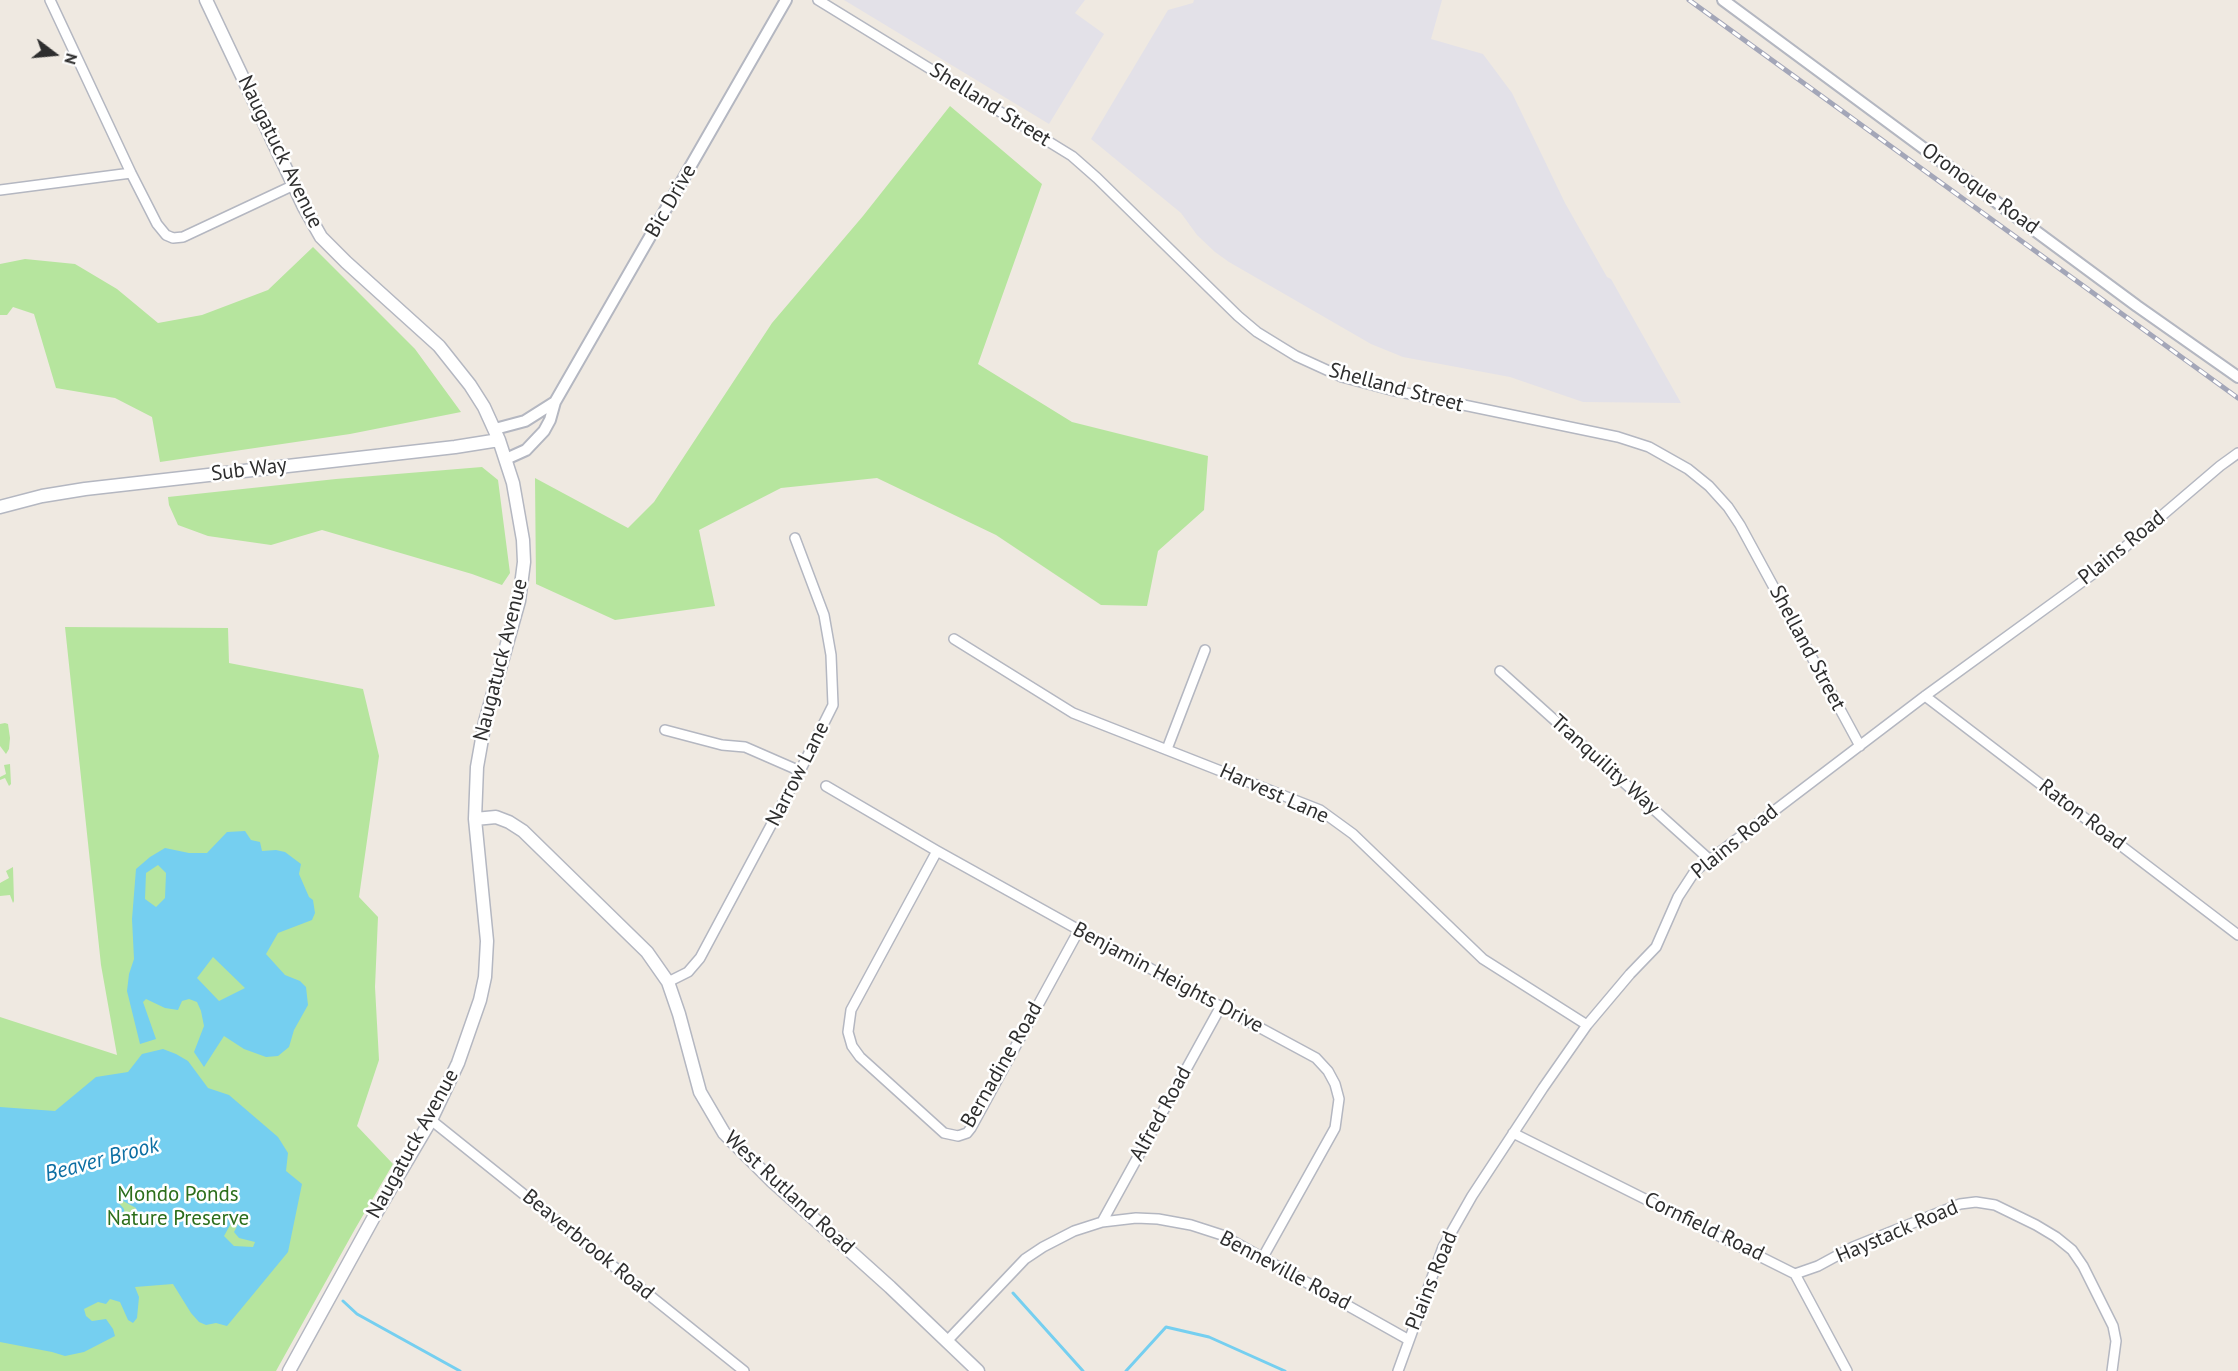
<!DOCTYPE html>
<html>
<head>
<meta charset="utf-8">
<style>
  body { margin:0 }
  #map { position:relative; width:2238px; height:1371px; overflow:hidden; background:#efe9e1; font-family:"PT Sans",sans-serif }
  canvas { display:block }
  .north { position:absolute; left:24px; top:24px; width:60px; height:60px; -webkit-text-stroke:4px #fff; paint-order:stroke; rotate:106deg; font-size:16px; font-weight:700; line-height:24px; text-align:center; color:#2e2e2e }
  .north::after { content:''; display:block; margin:auto; width:21px; height:27px; background:#2e2e2e; clip-path:polygon(50% 0,100% 100%,50% 72%,0 100%) }
</style>
</head>
<body>
<div id="map">
<canvas width="2238" height="1371"></canvas>
<div class="north">N</div>
</div>
<script>
const g = document.querySelector('canvas').getContext('2d');
g.lineJoin = 'round';
function fill(path, color) {
  g.fillStyle = color;
  g.fill(path, 'evenodd');
}
function poly(rows) {
  const path = new Path2D();
  for (const r of rows) {
    path.moveTo(r[0], r[1]);
    for (let i = 2; i < r.length; i += 2) path.lineTo(r[i], r[i + 1]);
  }
  return path;
}
function trace(path, color, width, dash) {
  g.strokeStyle = color;
  g.lineWidth = width;
  g.lineCap = dash ? 'butt' : 'round';
  g.setLineDash(dash || []);
  g.stroke(path);
}
function drawText(font, color, halo, rows, align = 'center') {
  g.font = font + ' "PT Sans",sans-serif';
  g.lineWidth = 5;
  g.setLineDash([]);
  g.textBaseline = 'middle';
  g.strokeStyle = halo;
  g.fillStyle = color;
  for (const [text, x, y, turn = 0] of rows) {
    g.save();
    g.translate(x, y);
    g.rotate((+turn || 0) * Math.PI / 180);
    g.textAlign = isNaN(turn) ? turn : align;
    if (halo) g.strokeText(text, 0, 0);
    g.fillText(text, 0, 0);
    g.restore();
  }
}
const industrial = poly([
  [844,0,1085,0,1075,13,1104,34,1049,124],
  [1194,0,1442,0,1431,39,1483,54,1512,93,1565,203,1607,277,1611,279,1681,403,1583,402,1510,377,1403,357,1371,344,1229,262,1215,252,1197,235,1181,213,1091,139,1168,10,1193,3]
]);
const green = poly([
  [950,106,1042,184,978,364,1072,422,1208,456,1204,510,1158,551,1147,606,1101,605,996,535,877,478,781,488,699,530,715,606,615,620,536,584,535,478,628,528,654,502,772,323,863,216],
  [313,247,415,349,461,412,350,434,160,462,152,417,115,398,56,388,34,314,13,307,7,315,0,315,0,264,25,259,75,264,117,289,158,323,202,315,268,290],
  [482,467,498,480,510,573,502,585,472,574,322,530,271,545,208,536,178,525,169,505,168,497,336,479],
  [65,627,228,628,229,663,363,689,379,756,359,897,378,917,375,987,379,1060,357,1126,393,1164,355,1229,276,1371,0,1371,0,1017,117,1055,101,965],
  [5,723,8,724,10,738,9,749,6,754,0,746,0,724],
  [10,764,11,784,9,786,5,778,0,780,0,777,6,774,4,765],
  [13,867,14,901,13,903,10,895,0,896,0,883,9,878,6,871]
]);
const water = poly([
  [245,831,251,840,260,842,262,851,276,850,285,852,301,864,299,874,309,897,313,900,315,913,312,920,278,933,266,954,285,975,300,981,306,987,308,1005,294,1030,289,1047,278,1056,266,1057,244,1049,224,1036,204,1067,194,1052,204,1026,201,1011,197,1002,189,999,182,1001,178,1010,165,1008,146,999,143,1002,156,1039,140,1044,127,991,129,974,134,959,132,919,136,869,150,857,165,848,189,853,207,853,227,832],
  [158,865,166,873,165,898,156,907,145,899,146,873],
  [213,957,245,988,219,1001,197,978],
  [163,1049,176,1054,188,1061,208,1088,229,1095,278,1137,288,1153,286,1171,302,1184,288,1252,227,1326,216,1323,206,1325,199,1322,191,1313,173,1284,135,1287,139,1297,137,1318,133,1323,128,1320,120,1302,110,1299,106,1304,98,1302,84,1309,86,1316,92,1321,106,1319,113,1329,115,1336,84,1352,65,1356,52,1352,0,1342,0,1107,55,1111,96,1077,128,1072,142,1054],
  [123,1201,136,1208,135,1223,128,1224,125,1220,124,1209,118,1202],
  [234,1218,239,1222,234,1232,239,1238,255,1242,253,1247,234,1246,224,1236]
]);
const stream = poly([
  [1013,1293,1083,1371],
  [343,1301,357,1314,460,1371],
  [1126,1371,1166,1327,1209,1337,1285,1371]
]);
const minor = poly([
  [50,0,131,173,157,224,166,235,173,238,183,237,294,185],
  [818,0,1072,156,1097,178,1238,316,1257,332,1296,356,1342,377,1391,390,1618,437,1649,447,1688,469,1709,486,1728,507,1740,525,1860,746],
  [0,190,131,173],
  [954,639,1073,713,1320,810,1353,834,1483,959,1587,1025],
  [1500,671,1710,860],
  [1925,696,2238,935],
  [665,730,722,745,745,747,800,771],
  [1167,749,1205,650],
  [826,786,937,851,1079,930,1316,1058,1328,1071,1335,1084,1339,1099,1335,1128,1263,1257],
  [937,851,851,1010,848,1032,852,1046,860,1057,944,1133,958,1136,967,1133,971,1128,1079,930],
  [668,982,688,972,700,958,800,771,833,705,831,655,824,615,795,538],
  [431,1120,744,1371],
  [1513,1133,1795,1274,1847,1371],
  [1102,1222,1221,1006],
  [1795,1274,1818,1266,1853,1247,1960,1204,1976,1202,1995,1205,2036,1225,2056,1237,2072,1250,2083,1266,2113,1326,2116,1341,2112,1371],
  [948,1340,1025,1259,1043,1247,1074,1231,1102,1222,1136,1218,1158,1219,1191,1225,1222,1235,1409,1340],
  [1398,1371,1443,1247,1472,1196,1543,1088,1587,1025,1630,974,1656,947,1678,897,1695,871,1925,696,2097,571,2220,466,2238,453]
]);
const tertiary = poly([
  [1723,0,2137,306,2238,377],
  [495,429,525,421,555,402],
  [506,459,526,450,544,431,550,420,555,402,786,0]
]);
const secondary = poly([
  [206,0,304,207,321,237,346,262,439,346,470,385,484,407,499,440,513,483,523,540,524,562,519,601,485,722,477,767,475,819,487,941,485,977,480,1000,458,1063,431,1120,375,1215,289,1371],
  [0,507,42,496,85,489,455,447,499,440],
  [475,819,496,817,509,822,523,831,647,952,668,982,679,1014,700,1092,724,1133,772,1181,890,1287,978,1371]
]);
const rail = poly([
  [1689,0,2238,398]
]);
const streetNames = [
  ["Shelland Street",990,105,32],
  ["Naugatuck Avenue",280,152,64],
  ["Oronoque Road",1980,189,36],
  ["Bic Drive",671,201,-60],
  ["Shelland Street",1396,388,15],
  ["Sub Way",249,470,-7],
  ["Plains Road",2122,548,-39],
  ["Shelland Street",1807,648,62],
  ["Naugatuck Avenue",501,660,-76],
  ["Tranquility Way",1605,765,42],
  ["Narrow Lane",798,774,-63],
  ["Harvest Lane",1274,794,24],
  ["Raton Road",2082,815,37],
  ["Plains Road",1735,842,-39],
  ["Benjamin Heights Drive",1168,978,28],
  ["Bernadine Road",1002,1065,-60],
  ["Alfred Road",1161,1114,-61],
  ["Naugatuck Avenue",413,1144,-61],
  ["West Rutland Road",789,1193,43],
  ["Cornfield Road",1704,1227,26],
  ["Haystack Road",1897,1232,-23],
  ["Beaverbrook Road",588,1245,39],
  ["Benneville Road",1285,1271,28],
  ["Plains Road",1432,1281,-68]
];
const parkNames = [
  ["Mondo Ponds",178,1195],
  ["Nature Preserve",178,1219]
];
const waterNames = [
  ["Beaver Brook",102,1160,-15]
];
fill(industrial, '#e3e1e8');
fill(green, '#b6e59e');
fill(water, '#75cff0');
trace(stream, '#75cff0', 3);
trace(minor, '#b4b7c1', 12);
trace(tertiary, '#b4b7c1', 14);
trace(secondary, '#b4b7c1', 15);
trace(minor, '#fff', 9);
trace(tertiary, '#fff', 10);
trace(secondary, '#fff', 12);
trace(rail, '#a3a6b8', 5);
trace(rail, '#fff', 3, [9]);
drawText('21px', '#2e2e2e', '#fff', streetNames);
drawText('21px', '#2c6e1b', '#fff', parkNames);
drawText('italic 22px', '#0d6fa3', '#fff', waterNames);
</script>
</body>
</html>
